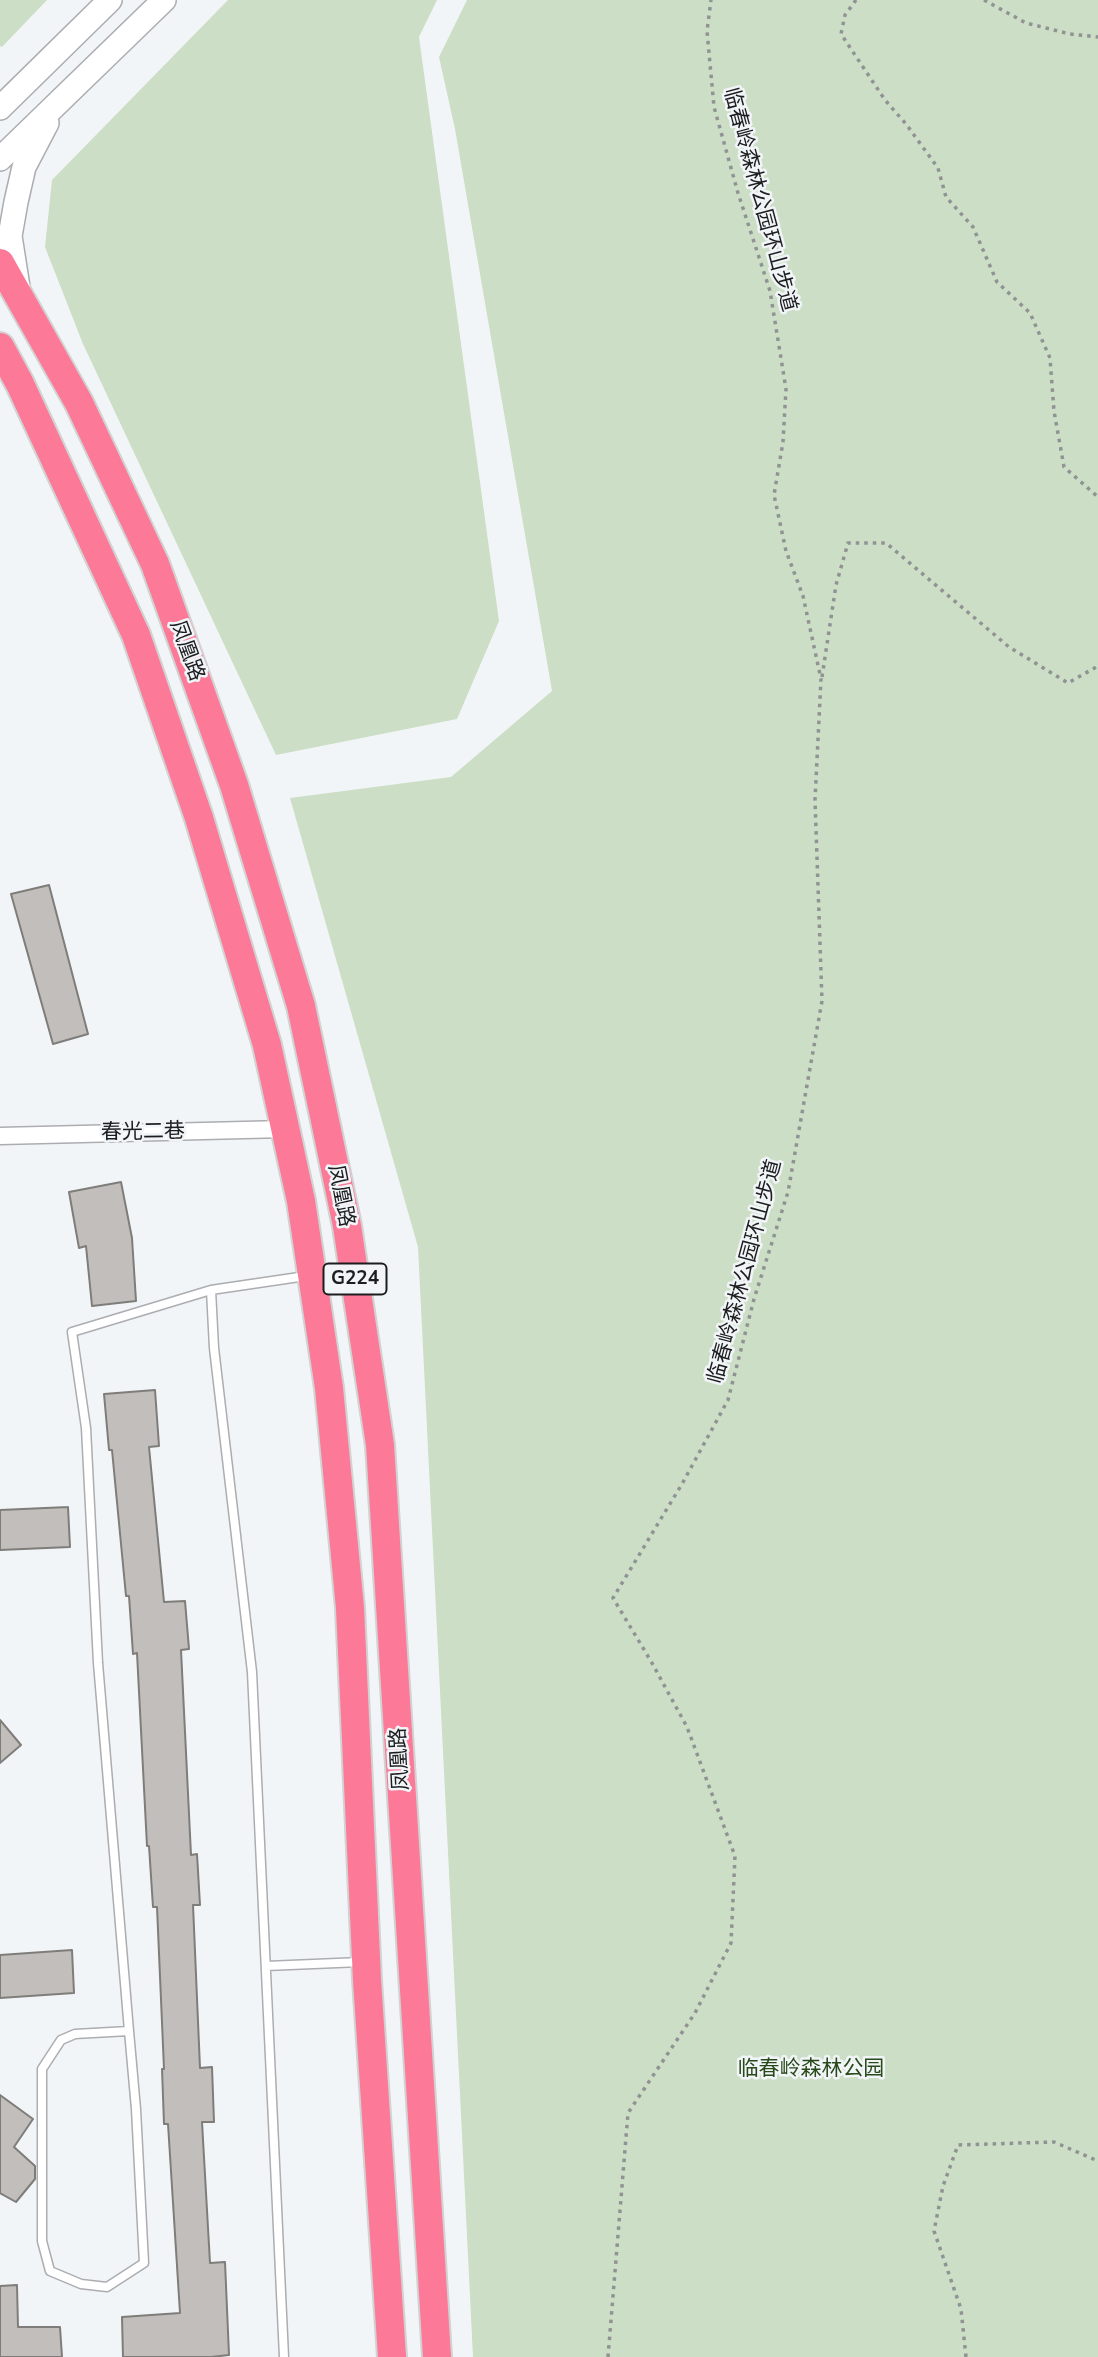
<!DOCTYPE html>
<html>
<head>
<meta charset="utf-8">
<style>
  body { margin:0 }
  canvas { display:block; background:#f2f5f8 }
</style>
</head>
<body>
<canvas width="1098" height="2357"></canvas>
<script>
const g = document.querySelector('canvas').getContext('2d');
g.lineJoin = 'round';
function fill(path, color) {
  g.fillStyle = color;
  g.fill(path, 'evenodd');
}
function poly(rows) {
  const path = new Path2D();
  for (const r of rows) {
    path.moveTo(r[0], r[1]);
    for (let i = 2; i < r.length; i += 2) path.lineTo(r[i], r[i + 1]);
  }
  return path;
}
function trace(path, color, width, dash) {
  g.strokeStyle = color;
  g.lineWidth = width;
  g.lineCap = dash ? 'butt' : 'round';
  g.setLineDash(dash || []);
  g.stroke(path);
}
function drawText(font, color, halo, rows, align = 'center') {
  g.font = font + ' "Nunito Sans","Noto Sans SC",sans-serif';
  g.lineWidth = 5;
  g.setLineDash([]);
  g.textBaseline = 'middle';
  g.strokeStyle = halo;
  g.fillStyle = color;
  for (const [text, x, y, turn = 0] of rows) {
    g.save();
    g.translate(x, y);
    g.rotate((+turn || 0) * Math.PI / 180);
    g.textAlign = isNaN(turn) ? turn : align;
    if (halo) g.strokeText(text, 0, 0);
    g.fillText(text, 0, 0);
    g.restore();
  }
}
const green = poly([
  [0,0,47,0,2,47,0,46],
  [228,0,437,0,419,37,499,621,457,719,276,755,83,344,45,247,52,180],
  [467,0,1098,0,1098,2357,473,2357,418,1247,290,798,451,777,552,691,455,129,439,57]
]);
const building = poly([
  [49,885,88,1034,53,1044,11,894,49,885],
  [121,1182,132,1238,136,1301,92,1306,86,1246,79,1248,69,1192,121,1182],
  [155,1390,159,1446,149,1447,164,1602,185,1601,189,1649,181,1650,191,1855,197,1854,200,1905,193,1905,200,2068,212,2067,214,2122,202,2122,210,2263,225,2262,229,2355,211,2357,123,2357,122,2317,180,2313,168,2124,164,2124,162,2069,164,2069,157,1907,153,1907,149,1846,147,1846,137,1653,133,1654,129,1596,126,1596,112,1450,109,1450,104,1394,155,1390],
  [68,1507,70,1547,0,1550,0,1510,68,1507],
  [0,1720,21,1745,0,1763,0,1720],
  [72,1950,74,1993,0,1998,0,1955,72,1950],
  [0,2095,33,2119,14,2147,35,2166,35,2179,16,2202,0,2193,0,2095],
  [17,2285,18,2327,60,2327,62,2357,0,2357,0,2286,17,2285]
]);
const path = poly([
  [856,0,845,15,841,34,885,100,906,124,938,168,946,197,973,227,997,282,1030,313,1050,358,1054,411,1064,467,1098,497],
  [984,0,1026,23,1070,34,1098,37],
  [822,677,836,585,848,543,886,543,1009,647,1068,683,1098,666],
  [608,2357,628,2113,695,2013,731,1943,735,1856,687,1727,652,1663,613,1598,682,1484,728,1400,754,1299,788,1192,822,1001,815,800,821,679,803,596,786,551,774,495,783,442,786,389,770,291,738,193,714,107,707,31,711,0],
  [966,2357,961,2309,934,2231,943,2186,958,2145,1054,2142,1098,2161]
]);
const lane = poly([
  [266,1966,361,1962],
  [129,2031,75,2034,61,2040,42,2069,42,2241,50,2271,81,2284,107,2287,144,2263,136,2109,129,2031,98,1663,86,1428,72,1332,211,1290],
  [284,2357,252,1672,214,1348,211,1290,306,1276]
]);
const street = poly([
  [0,1136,285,1129]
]);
const secondary = poly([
  [0,108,110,0],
  [0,159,164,0],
  [18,287,10,236,16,202,24,167,47,123]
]);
const highway = poly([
  [0,263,79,403,155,564,234,785,301,1006,347,1226,380,1445,437,2357],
  [0,347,20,384,136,635,199,818,267,1045,301,1201,329,1388,350,1608,367,1980,392,2357]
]);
const shields = [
  [355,1279,63]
];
const shieldNames = [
  ["G224",355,1279]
];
const streetNames = [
  ["临春岭森林公园环山步道",759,200,75],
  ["凤凰路",186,651,70],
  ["春光二巷",143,1133,-1],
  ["凤凰路",340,1196,79],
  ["临春岭森林公园环山步道",746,1272,-75],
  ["凤凰路",401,1759,-93]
];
const parkNames = [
  ["临春岭森林公园",811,2070]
];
fill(green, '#ccdec5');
fill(building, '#c1bebb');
trace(building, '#7f7d7a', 2);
trace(lane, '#abadb1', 11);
trace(street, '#abadb1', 19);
trace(secondary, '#abadb1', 26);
trace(highway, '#d2d2d2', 32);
trace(path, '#909294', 3.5, [3.5, 5]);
trace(lane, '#fff', 8);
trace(street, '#fff', 16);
trace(secondary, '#fff', 23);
trace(highway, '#fc7998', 28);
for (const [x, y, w] of shields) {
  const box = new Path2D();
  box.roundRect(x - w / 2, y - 15.5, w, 31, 5);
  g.fillStyle = '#f2f5f8';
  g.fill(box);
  trace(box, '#1c1d1e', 2);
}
drawText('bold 19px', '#1c1d1e', null, shieldNames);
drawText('21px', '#1c1d1e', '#f2f5f8', streetNames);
drawText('21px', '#284919', '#f2f5f8', parkNames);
</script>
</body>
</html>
